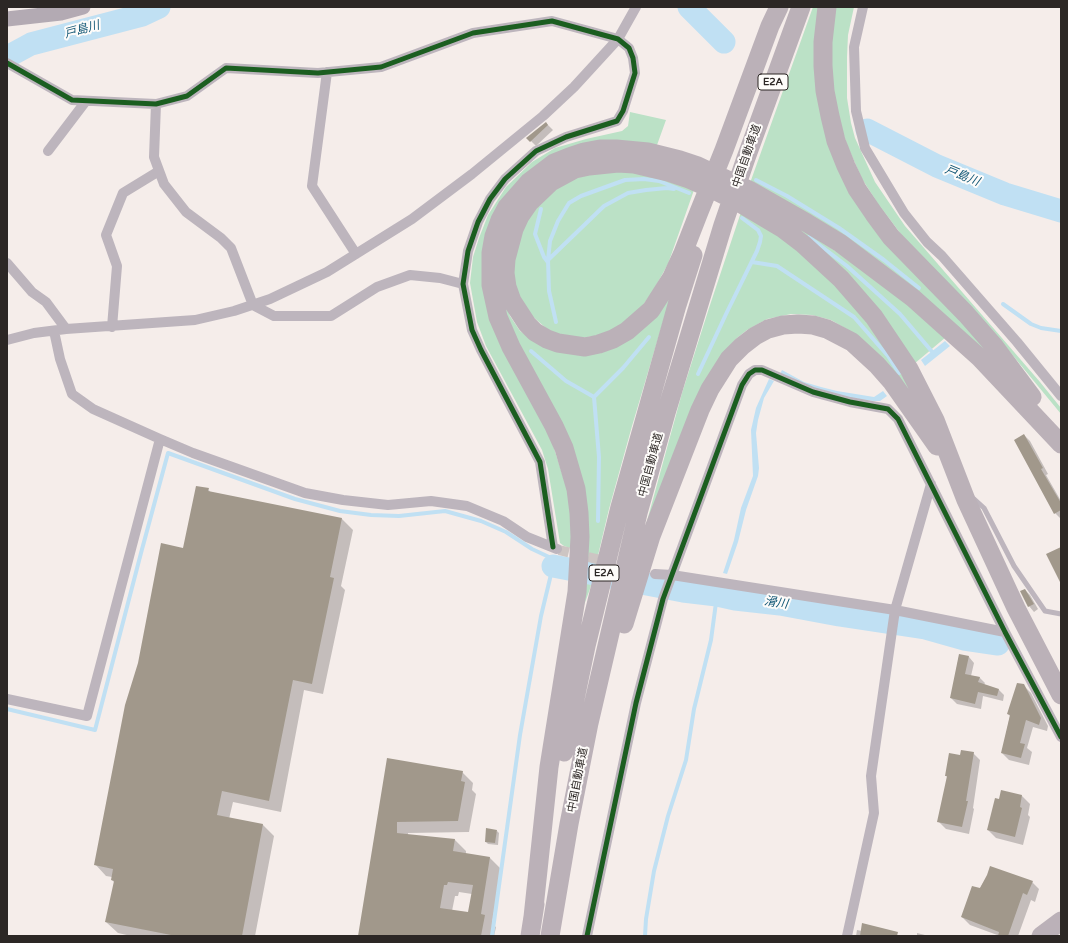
<!DOCTYPE html>
<html>
<head>
<meta charset="utf-8">
<style>
  body { margin:0 }
  #map { position:relative; width:1068px; height:943px; overflow:hidden; background:#f5edea; font-family:"Varela Round",sans-serif }
  canvas { display:block }
  .frame { position:absolute; inset:0; border:8px solid #2c2725; pointer-events:none }
</style>
</head>
<body>
<div id="map">
<canvas width="1068" height="943"></canvas>
<div class="frame"></div>
</div>
<script>
const g = document.querySelector('canvas').getContext('2d');
g.lineJoin = 'round';
function fill(path, color) {
  g.fillStyle = color;
  g.fill(path, 'evenodd');
}
function poly(rows) {
  const path = new Path2D();
  for (const r of rows) {
    path.moveTo(r[0], r[1]);
    for (let i = 2; i < r.length; i += 2) path.lineTo(r[i], r[i + 1]);
  }
  return path;
}
function trace(path, color, width, dash) {
  g.strokeStyle = color;
  g.lineWidth = width;
  g.lineCap = dash ? 'butt' : 'round';
  g.setLineDash(dash || []);
  g.stroke(path);
}
function drawText(font, color, halo, rows, align = 'center') {
  g.font = font + ' "Varela Round","Noto Sans JP",sans-serif';
  g.lineWidth = 4;
  g.setLineDash([]);
  g.textBaseline = 'middle';
  g.strokeStyle = halo;
  g.fillStyle = color;
  for (const [text, x, y, turn = 0] of rows) {
    g.save();
    g.translate(x, y);
    g.rotate((+turn || 0) * Math.PI / 180);
    g.textAlign = isNaN(turn) ? turn : align;
    if (halo) g.strokeText(text, 0, 0);
    g.fillText(text, 0, 0);
    g.restore();
  }
}
const green = poly([
  [813,7,821,7,826,131,967,327,1004,371,750,183],
  [836,7,854,7,848,35,847,57,847,98,851,123,855,138,875,182,905,226,1040,382,1061,408,1061,414,991,329,903,237,877,202,862,179,848,147,840,125,832,88,831,41],
  [630,112,666,120,657,145,606,140,483,257,548,429,571,502,573,549,564,546,560,543,548,469,542,450,486,346,477,322,470,283,473,257,479,238,488,215,506,187,532,162,555,148,586,139,622,131,628,126],
  [609,170,631,172,658,177,694,190,668,264,653,291,641,308,624,324,603,335,580,338,561,336,547,329,531,315,522,302,516,289,513,276,515,246,532,211,556,189,572,179],
  [741,212,768,228,800,252,829,279,858,310,884,346,905,380,928,422,857,335,831,320,812,315,791,314,767,319,747,330,737,338,722,354,638,554,682,393,709,308],
  [782,217,867,271,946,337,914,364],
  [671,295,632,426,609,509,590,589,584,605,588,532,523,352,506,316,505,302,510,316,520,331,539,344,570,354]
]);
const water = poly([
  [945,341,950,346,925,366,921,360],
  [782,370,804,382,821,387,837,391,874,397,883,391,887,396,880,401,873,401,845,397,823,392,780,374],
  [769,379,774,381,764,398,758,420,756,433,759,468,758,476,746,510,738,542,727,574,723,573,734,540,741,508,753,476,751,430,756,408]
]);
const shadow = poly([
  [546,123,553,130,536,146,528,138],
  [1024,435,1030,441,1048,474,1046,475,1061,501,1061,519,1055,513,1015,440],
  [208,489,211,493,342,519,353,530,341,586,345,590,323,694,304,690,281,812,233,802,229,819,263,825,274,836,255,936,131,936,118,933,106,922,115,883,112,880,112,877,106,876,95,864,183,550],
  [1025,590,1030,595,1038,609,1034,612,1029,606],
  [959,656,969,657,974,663,971,676,979,677,985,683,984,685,999,690,1004,695,1003,701,983,696,981,709,957,704,951,698],
  [1023,685,1031,693,1048,726,1047,731,1033,727,1027,748,1032,752,1029,765,1009,760,1002,753,1010,716,1008,714],
  [973,753,980,760,973,808,974,809,969,834,946,829,939,822,948,778,946,776,961,756],
  [388,759,462,772,473,783,472,790,476,794,469,832,408,833,408,835,455,840,466,851,466,854,490,858,501,869,492,924,496,927,494,936,359,936],
  [459,892,472,894,469,913,452,911,455,896,458,896],
  [1022,796,1030,804,1028,815,1030,817,1023,845,996,838,988,830,999,801],
  [497,831,499,833,498,845,488,844,486,842],
  [988,875,1032,882,1039,889,1035,902,1031,900,1018,936,1000,936,970,925,962,917],
  [857,930,862,931,888,936,856,936],
  [917,933,929,936,917,936]
]);
const stream = poly([
  [756,180,787,196,839,228,884,260,919,288],
  [541,209,535,234,544,257,547,261],
  [809,237,847,266,900,314,934,354],
  [548,260,604,206,628,193,646,190,667,188,674,189],
  [752,262,777,266,854,317,888,356,899,373],
  [1003,304,1031,324,1041,328,1061,331],
  [556,322,549,291,548,260,550,241,558,221,569,203,581,196,625,180,644,179,659,181,689,193],
  [531,351,566,381,594,397],
  [698,374,727,312,757,251,760,242,761,236,758,230,742,218],
  [598,521,599,457,594,397,623,368,649,337],
  [7,709,95,730,141,553,168,453,295,499,340,511,371,515,399,516,445,511,481,521,506,532,532,549,549,557,553,566,541,616,520,735,492,936],
  [645,936,646,919,654,871,668,816,686,760,694,709,711,640,717,595]
]);
const river = poly([
  [689,7,724,42],
  [7,57,31,44,142,15,159,7],
  [867,130,937,166,1005,194,1061,211],
  [553,566,683,591,717,595,735,599,780,604,839,615,925,628,964,639,998,644]
]);
const building = poly([
  [546,122,548,125,530,142,526,138],
  [1024,434,1043,468,1041,469,1061,503,1061,510,1054,514,1014,440],
  [196,486,209,488,208,491,342,518,330,577,334,578,312,684,293,680,269,801,222,791,217,815,263,824,242,936,176,936,105,922,114,881,111,880,113,869,94,865,125,705,138,663,161,543,183,548],
  [1061,547,1061,584,1046,554],
  [1025,589,1034,604,1028,607,1020,591],
  [959,654,969,656,965,674,980,677,978,682,999,689,997,696,978,692,975,704,950,698],
  [1017,683,1024,684,1041,718,1039,725,1026,720,1020,743,1025,744,1021,758,1001,753,1010,715,1007,714],
  [961,750,974,752,966,801,968,801,962,827,937,822,947,776,945,776,949,753,960,755],
  [387,758,463,771,461,781,465,782,458,821,397,822,397,833,455,839,453,851,490,857,481,914,485,915,481,936,358,936],
  [448,882,473,885,468,912,440,908,444,885,447,885],
  [1001,790,1022,795,1020,807,1022,808,1015,837,987,830,995,798,999,799],
  [486,828,497,830,495,843,485,842],
  [990,866,1033,881,1027,895,1023,893,1008,936,998,936,999,932,961,917,972,886,980,888,987,875],
  [862,923,898,932,897,936,860,936]
]);
const streetTunnel = poly([
  [559,550,609,562]
]);
const lane = poly([
  [973,498,984,508,1014,566,1045,611,1061,614]
]);
const street = poly([
  [863,7,854,47,856,111,865,148,904,213,927,242,942,256,1017,342,1061,396],
  [7,63,72,100,156,104,187,96,226,68,318,73,381,67,473,33,552,21,618,39,629,48,633,58,635,73,623,111,617,121,566,137,536,151,505,179,490,199,478,222,468,251,463,284,472,330,481,350,540,462,553,547],
  [327,72,312,186,356,254],
  [156,104,154,157,164,184,186,212,221,238,231,248,253,305,274,316,331,316,377,287,410,275,440,278,463,284],
  [48,151,86,101],
  [7,263,32,292,46,302,66,329],
  [112,327,117,266,106,235,123,193,159,171],
  [54,331,60,359,72,394,93,409,160,439,193,453,305,493,343,500,388,505,431,501,467,506,503,521,527,537,557,549],
  [7,340,34,333,66,329,195,320,234,311,270,299,327,272,412,219,472,174,543,116,574,87,618,39,636,7],
  [655,574,672,575,895,610,1005,632],
  [7,699,87,716,160,439],
  [587,936,636,703,663,599,742,385,749,374,755,370,762,370,813,392,850,402,888,409,898,419,1005,632,1061,737],
  [847,936,874,813,871,776,895,610,931,484]
]);
const secondary = poly([
  [7,19,61,13,83,7]
]);
const highway = poly([
  [779,7,770,26,724,150,699,212,683,253,672,277,651,310,627,331,613,339,599,344,585,347,558,343,547,339,535,332,527,324,512,301,507,287,505,273,506,259,514,229,520,216,529,203,551,182,575,169,589,166,618,163,634,164,668,172,689,179,712,189,740,203,782,228,803,244,841,279,874,317,909,369,935,420,966,500,1016,608,1061,695],
  [827,7,823,42,823,66,825,91,830,116,836,141,846,166,857,189,874,214,891,237,966,314,994,346,1032,397],
  [624,624,651,536,700,410,710,389,729,359,742,346,755,336,768,329,783,325,798,324,813,325,827,329,852,342,877,365,892,382,937,446],
  [564,752,586,646,620,507,677,305,693,255],
  [533,917,549,767,577,592,580,537,579,513,576,489,564,448,554,426,511,347,498,317,491,285,491,253,494,236,500,220,507,207,529,182,554,163,569,157,584,152,600,149,616,149,648,152,680,160,698,166,749,190,807,223,840,243,913,298,980,358,1061,444],
  [530,936,535,904],
  [550,936,569,824,589,723,638,513,666,413,723,225,746,158,801,7],
  [1041,936,1061,921]
]);
const cycleway = poly([
  [7,63,72,100,156,104,187,96,226,68,318,73,381,67,473,33,552,21,618,39,629,48,633,58,635,73,623,111,617,121,566,137,536,151,505,179,490,199,478,222,468,251,463,284,472,330,481,350,540,462,553,547],
  [587,936,636,703,663,599,742,385,749,374,755,370,762,370,813,392,850,402,888,409,898,419,1005,632,1061,737]
]);
const shields = [
  [773,82,30],
  [604,573,30]
];
const shieldNames = [
  ["E2A",773,82],
  ["E2A",604,573]
];
const streetNames = [
  ["中国自動車道",747,156,-71],
  ["中国自動車道",651,465,-75],
  ["中国自動車道",578,780,-79]
];
const waterNames = [
  ["戸島川",82,30,-15],
  ["戸島川",962,176,22],
  ["滑川",776,603,8]
];
fill(green, '#bbe1c6');
fill(water, '#c0e0f3');
fill(shadow, '#0003');
trace(stream, '#c0e0f3', 4);
trace(river, '#c0e0f3', 23);
fill(building, '#a1988b');
trace(streetTunnel, '#cdc5c3', 10, [10, 5]);
trace(lane, '#bdb5bd', 5);
trace(street, '#bdb5bd', 10);
trace(secondary, '#b3aab3', 15);
trace(highway, '#bbb1b8', 19);
trace(cycleway, '#1b5e20', 5);
for (const [x, y, w] of shields) {
  const box = new Path2D();
  box.roundRect(x - w / 2, y - 8, w, 16, 3);
  g.fillStyle = '#fefcfa';
  g.fill(box);
  trace(box, '#2c2725', 1);
}
drawText('bold 10px', '#2c2725', null, shieldNames);
drawText('11px', '#2c2725', '#fefcfa', streetNames);
drawText('italic 12px', '#0f5574', '#fefcfa', waterNames);
</script>
</body>
</html>
